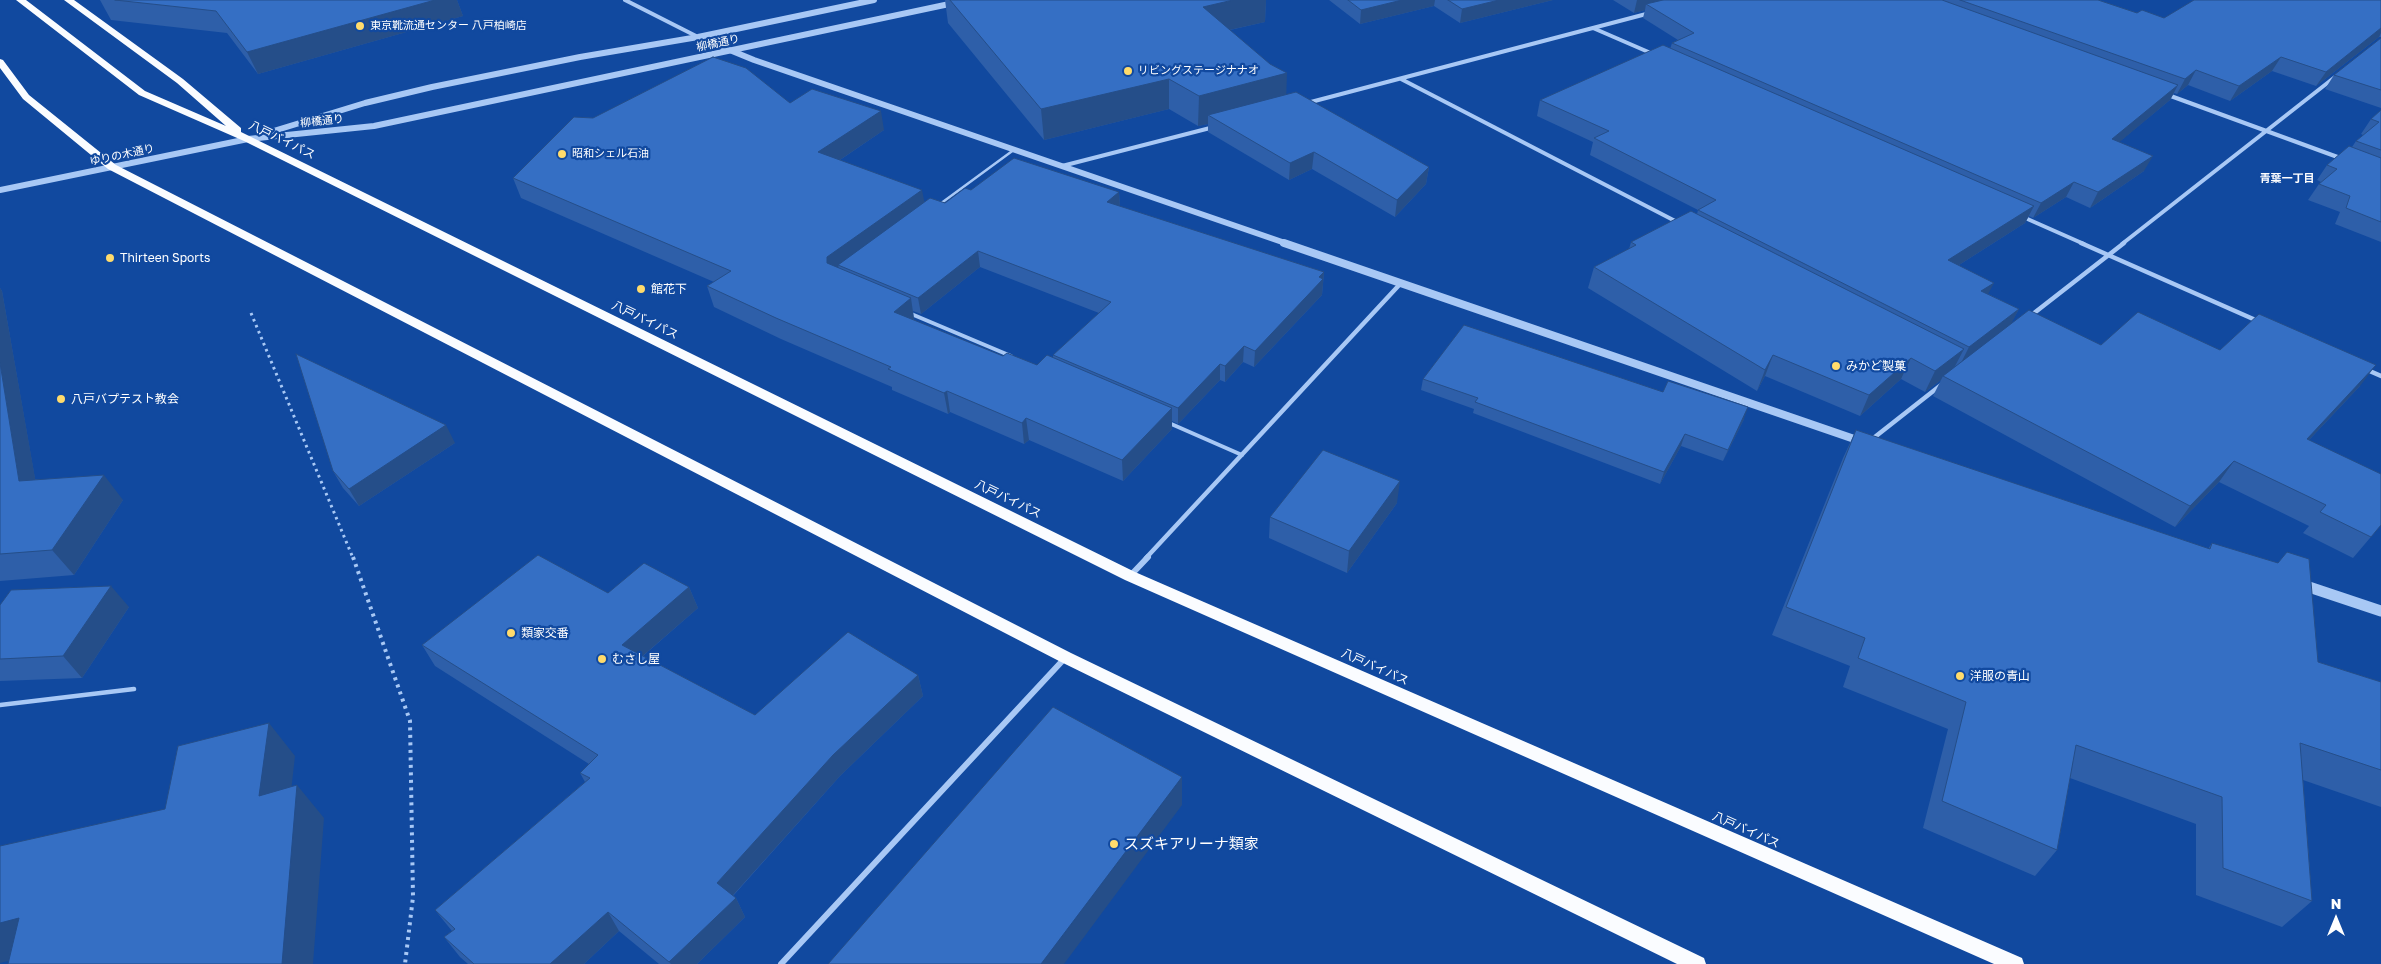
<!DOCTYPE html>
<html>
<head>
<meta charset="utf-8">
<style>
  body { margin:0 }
  #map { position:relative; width:2381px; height:964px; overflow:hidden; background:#11499f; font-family:"Golos Text",sans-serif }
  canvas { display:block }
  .north { position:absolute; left:2311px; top:894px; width:50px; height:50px; -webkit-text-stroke:4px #11499f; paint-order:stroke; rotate:0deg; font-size:14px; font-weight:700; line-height:20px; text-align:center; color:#fff }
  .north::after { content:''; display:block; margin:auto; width:18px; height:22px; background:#fff; clip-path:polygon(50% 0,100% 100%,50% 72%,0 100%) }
</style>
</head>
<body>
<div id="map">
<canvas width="2381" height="964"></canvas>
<div class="north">N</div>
</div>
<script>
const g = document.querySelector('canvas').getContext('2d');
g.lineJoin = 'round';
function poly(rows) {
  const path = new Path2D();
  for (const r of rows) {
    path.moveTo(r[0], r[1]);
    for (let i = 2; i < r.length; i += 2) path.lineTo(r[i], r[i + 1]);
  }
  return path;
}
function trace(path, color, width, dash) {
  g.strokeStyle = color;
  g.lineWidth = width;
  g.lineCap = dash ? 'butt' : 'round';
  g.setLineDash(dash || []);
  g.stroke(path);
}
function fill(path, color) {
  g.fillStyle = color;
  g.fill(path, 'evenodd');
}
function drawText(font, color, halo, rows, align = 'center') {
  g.font = font + ' "Golos Text","Noto Sans JP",sans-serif';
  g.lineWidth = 4.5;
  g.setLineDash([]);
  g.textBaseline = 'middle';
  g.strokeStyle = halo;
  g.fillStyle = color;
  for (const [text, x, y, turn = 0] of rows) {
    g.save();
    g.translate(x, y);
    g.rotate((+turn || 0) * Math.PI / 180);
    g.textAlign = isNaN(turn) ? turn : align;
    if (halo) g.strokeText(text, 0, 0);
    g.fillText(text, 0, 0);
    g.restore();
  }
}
const pathFar1 = poly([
  [251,313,353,558]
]);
const path = poly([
  [353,557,410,721,413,897,405,964]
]);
const serviceFar2 = poly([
  [940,204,1015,149]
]);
const serviceFar1 = poly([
  [909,313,1011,356],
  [1169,423,1242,455]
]);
const service = poly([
  [0,705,134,689]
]);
const minorFar2 = poly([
  [625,0,698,37],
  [1593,28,1653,54],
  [1401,79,1679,223],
  [2168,95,2343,159],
  [1307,103,1650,13],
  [1062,166,1214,127],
  [2023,217,2084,244],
  [2122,244,2335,77]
]);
const minorFar1 = poly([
  [2081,243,2260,322],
  [2029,317,2124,243],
  [2365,369,2381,376],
  [1871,440,1941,385],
  [1146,558,1401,283]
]);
const minor = poly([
  [1130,576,1148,557],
  [781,964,1065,658]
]);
const tertiaryFar2 = poly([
  [698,37,754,60,1288,244],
  [267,133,365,103,432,87,580,57,698,37,874,0],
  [0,190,248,139,374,126,968,0]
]);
const tertiaryFar1 = poly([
  [1284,243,1863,442]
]);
const tertiary = poly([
  [2300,584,2381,611]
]);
const trunk = poly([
  [16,0,26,0,145,91,226,126,177,83,64,0,74,0,183,79,241,128,241,132,1135,572,2022,958,2024,964,1994,964,1125,580,244,141,139,95,16,0],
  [0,59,3,60,29,95,116,165,1071,653,1704,958,1706,964,1677,964,1059,661,108,169,23,99,0,68,0,59]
]);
const wall = poly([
  [100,0,457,0,463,16,258,74,227,33,111,20],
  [945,0,1266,0,1265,22,1230,30,1286,95,1429,167,1426,184,1395,217,1312,169,1289,180,1208,132,1208,124,1198,126,1169,109,1044,140,948,23],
  [1329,0,1553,0,1460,23,1434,6,1360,24],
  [1613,0,2098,0,2137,13,2164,18,2381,0,2381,37,2379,37,2316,86,2272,71,2230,101,2188,85,2177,94,2174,93,2170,100,2119,142,2144,171,2090,208,2066,197,2033,218,2029,216,2025,223,1959,265,1988,294,2019,309,2011,323,2101,345,2220,350,2360,386,2309,440,2381,525,2353,558,2303,533,2309,526,2219,482,2175,527,1933,396,1941,380,1925,392,1901,379,1860,416,1765,376,1757,391,1588,288,1594,267,1629,249,1631,242,1697,214,1698,210,1590,155,1593,142,1537,116,1540,100,1670,49,1672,43,1678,40,1643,18,1645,10,1634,13],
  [2381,38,2381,108,2325,89,2334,75],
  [790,103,884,130,840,160,924,202,945,203,971,190,1119,192,1120,207,1324,272,1322,295,1254,367,1243,362,1225,382,1220,380,1178,424,1172,421,1172,429,1123,481,1029,440,1024,444,950,412,948,414,892,390,892,387,781,339,714,307,707,286,714,282,521,198,513,178,593,118],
  [980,267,1099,313,1053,355,1053,358,1037,365,1003,356,914,320,913,311,921,314],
  [2381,110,2381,242,2335,224,2340,212,2308,200,2319,184,2321,182,2317,180,2327,165,2352,147,2356,141,2363,135,2361,134,2371,119],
  [0,288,2,291,35,479,123,500,74,575,0,581],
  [1423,379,1663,392,1744,419,1723,461,1681,446,1660,484,1473,413,1474,409,1421,390],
  [1856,430,2208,549,2212,543,2318,662,2381,682,2381,807,2303,780,2312,901,2282,927,2196,895,2196,824,2070,778,2057,850,2035,876,1923,828,1948,729,1843,687,1850,666,1772,635,1843,458],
  [455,443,359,506,343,488,333,471],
  [1397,503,1347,573,1269,538,1270,517],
  [689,587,698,608,643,656,755,715,918,675,923,696,840,776,733,896,736,898,745,917,697,964,659,964,619,931,584,964,468,964,460,957,444,937,452,931,435,910,585,782,580,773,589,764,435,666,422,645,608,593],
  [0,605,129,607,82,678,0,681]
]);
const shadedWall = poly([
  [435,0,457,0,463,16,258,74,247,52],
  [1233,0,1266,0,1265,22,1202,36,1203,7],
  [1402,0,1435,0,1434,6,1360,24,1361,10],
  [1499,0,1553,0,1460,23,1462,9],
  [1637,0,1686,0,1646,4,1645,10,1634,13],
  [2381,28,2381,33,2379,37,2316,86,2326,72],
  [2281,57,2272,71,2230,101,2239,86],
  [2196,70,2188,85,2177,94,2185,79],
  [1287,73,1286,104,1208,115,1208,124,1198,126,1199,96],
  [1169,79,1169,109,1044,140,1041,109],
  [2178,85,2170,100,2104,155,2112,139],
  [881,111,884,130,822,172,818,152],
  [1314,152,1312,169,1289,180,1290,163],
  [2153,156,2144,171,2090,208,2098,192],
  [1429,167,1426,184,1395,217,1397,200],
  [2074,182,2066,197,2033,218,2041,203],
  [922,190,926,210,838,265,840,272,827,263,827,257],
  [1119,192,1120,207,1107,202],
  [2034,206,2025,223,1940,277,1948,260],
  [978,251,980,267,921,314,918,298],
  [1324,272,1322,295,1254,367,1255,351,1319,277],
  [1994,283,1985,300,1981,291],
  [0,288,2,291,40,506,19,481,0,363],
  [911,298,914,319,898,333,894,312],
  [2019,309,2010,326,1960,365,1969,347],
  [1244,346,1243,362,1225,382,1225,366],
  [1964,349,1953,370,1943,376,1941,380,1925,392,1935,371],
  [1773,355,1765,376,1757,391,1765,370],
  [1911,358,1901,379,1860,416,1869,395],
  [1220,364,1220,380,1178,424,1178,408],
  [2376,365,2360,386,2291,459,2307,439],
  [947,391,950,412,948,414,944,393],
  [1748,407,1744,419,1723,461,1728,450],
  [1172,408,1172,429,1123,481,1122,460],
  [1026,418,1029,440,1024,444,1022,423],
  [446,425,455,443,359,506,349,489],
  [1685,434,1681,446,1660,484,1664,472],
  [2234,461,2219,482,2175,527,2190,506],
  [104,475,123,500,74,575,52,550],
  [1400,481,1397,503,1347,573,1349,551],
  [111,586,129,607,82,678,63,656],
  [689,587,698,608,631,666,622,645],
  [918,675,923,696,840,776,726,903,717,883,833,755],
  [269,723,295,756,287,828,259,796],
  [1182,777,1182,805,1064,964,1041,964],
  [297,785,324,818,313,964,282,964],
  [736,898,745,917,697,964,671,964,669,962],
  [608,912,619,931,584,964,550,964],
  [19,918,56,949,0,963,0,923]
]);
const building = poly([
  [115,0,435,0,247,52,216,11,115,0],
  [950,0,1233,0,1203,7,1270,64,1287,73,1199,96,1169,79,1041,109,950,0],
  [1348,0,1402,0,1361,10,1348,0],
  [1448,0,1499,0,1462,9,1448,0],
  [1663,0,1942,0,2178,85,2112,139,2153,156,2098,192,2074,182,2041,203,1672,43,1694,33,1646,4,1663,0],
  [1960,0,2098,0,2137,13,2142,10,2164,18,2194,0,2381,0,2381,28,2326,72,2281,57,2239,86,2196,70,2185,79,1960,0],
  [2381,38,2381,90,2334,75,2381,38],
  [1663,45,2034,206,1948,260,1994,283,1981,291,2019,309,1969,347,1698,210,1716,200,1594,138,1609,131,1540,100,1663,45],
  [713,57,746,68,790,103,812,89,881,111,818,152,922,190,827,257,827,263,911,298,894,312,1003,356,1007,353,1037,365,1047,355,1172,408,1122,460,1026,418,1022,423,947,391,944,393,888,369,891,367,776,318,707,286,731,271,513,178,574,117,593,118,713,57],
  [1296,92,1429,167,1397,200,1314,152,1290,163,1208,115,1296,92],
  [2381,110,2381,150,2356,141,2379,122,2371,119,2381,110],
  [2349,146,2381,158,2381,222,2346,208,2350,196,2319,184,2337,169,2327,165,2349,146],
  [1014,158,1119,192,1107,202,1324,272,1319,277,1323,279,1255,351,1244,346,1225,366,1220,364,1178,408,1053,355,1111,302,978,251,918,298,838,265,930,198,945,203,965,188,971,190,1014,158],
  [1691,211,1964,349,1935,371,1911,358,1869,395,1773,355,1765,370,1594,267,1636,245,1631,242,1691,211],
  [2029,310,2101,345,2138,312,2220,350,2259,314,2376,365,2307,439,2381,474,2381,525,2371,537,2320,512,2326,505,2234,461,2190,506,1943,376,2029,310],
  [1464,325,1663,392,1668,381,1748,407,1728,450,1685,434,1664,472,1475,402,1478,398,1423,379,1464,325],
  [296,354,446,425,349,489,333,471,296,354],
  [0,363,19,481,104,475,52,550,0,554,0,363],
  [1856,430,2210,549,2212,543,2278,563,2287,552,2309,559,2318,662,2381,682,2381,770,2300,743,2312,901,2223,868,2222,797,2076,745,2057,850,1942,801,1966,702,1858,658,1865,638,1786,607,1856,430],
  [1323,450,1400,481,1349,551,1270,517,1323,450],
  [538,555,608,593,644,563,689,587,622,645,755,715,848,632,918,675,833,755,717,883,736,898,669,962,608,912,550,964,474,964,444,937,455,929,435,910,590,778,580,773,598,755,422,645,538,555],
  [111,586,63,656,0,659,0,605,11,590,111,586],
  [1053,707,1182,777,1041,964,828,964,1053,707],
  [269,723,259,796,297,785,282,964,8,964,19,918,0,923,0,846,165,809,178,746,269,723]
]);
const markers = [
  [360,26,5,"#ffdb6c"],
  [1128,71,5,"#ffdb6c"],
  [562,154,5,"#ffdb6c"],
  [110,258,5,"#ffdb6c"],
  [641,289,5,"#ffdb6c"],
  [1836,366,5,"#ffdb6c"],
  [61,399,5,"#ffdb6c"],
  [511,633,5,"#ffdb6c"],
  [602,659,5,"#ffdb6c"],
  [1960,676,5,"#ffdb6c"],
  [1114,844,5,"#ffdb6c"]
];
const farPoinames = [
  ["東京靴流通センター 八戸柏崎店",370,26],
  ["リビングステージナナオ",1138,71],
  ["昭和シェル石油",572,154]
];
const farStreetnames = [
  ["柳橋通り",718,43,-12],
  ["柳橋通り",322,121,-6],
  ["ゆりの木通り",122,155,-12]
];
const farNeighbourhoodnames = [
  ["青葉一丁目",2287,179]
];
const streetNames = [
  ["八戸バイパス",282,140,26],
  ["八戸バイパス",645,320,26],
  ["八戸バイパス",1008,499,26],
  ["八戸バイパス",1375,667,24],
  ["八戸バイパス",1746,830,24]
];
const poiNames = [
  ["Thirteen Sports",120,258],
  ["館花下",651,289],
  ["みかど製菓",1846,366],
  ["八戸バプテスト教会",71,399],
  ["類家交番",521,633],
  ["むさし屋",612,659],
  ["洋服の青山",1970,676]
];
const nearPoinames = [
  ["スズキアリーナ類家",1124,844]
];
trace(pathFar1, '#a8c8f5', 3, [2.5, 4]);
trace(path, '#a8c8f5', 4, [3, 4.5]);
trace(serviceFar2, '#a8c8f5', 2.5);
trace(serviceFar1, '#a8c8f5', 4);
trace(service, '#a8c8f5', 4.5);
trace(minorFar2, '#a8c8f5', 4);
trace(minorFar1, '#a8c8f5', 4.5);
trace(minor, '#a8c8f5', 6);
trace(tertiaryFar2, '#a8c8f5', 6);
trace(tertiaryFar1, '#a8c8f5', 8);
trace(tertiary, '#a8c8f5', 11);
fill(trunk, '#fafcff');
fill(wall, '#2e5fa9');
fill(shadedWall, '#254e89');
fill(building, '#356fc4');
trace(building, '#254e89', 1);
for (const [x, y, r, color] of markers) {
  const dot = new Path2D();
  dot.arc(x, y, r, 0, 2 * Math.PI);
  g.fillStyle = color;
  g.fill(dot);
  trace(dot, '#11499f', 2);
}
drawText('11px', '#fff', '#11499f', farPoinames, 'left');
drawText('11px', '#fff', '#11499f', farStreetnames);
drawText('bold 11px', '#fff', '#11499f', farNeighbourhoodnames);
drawText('12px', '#fff', '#11499f', streetNames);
drawText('12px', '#fff', '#11499f', poiNames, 'left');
drawText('15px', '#fff', '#11499f', nearPoinames, 'left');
</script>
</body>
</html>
